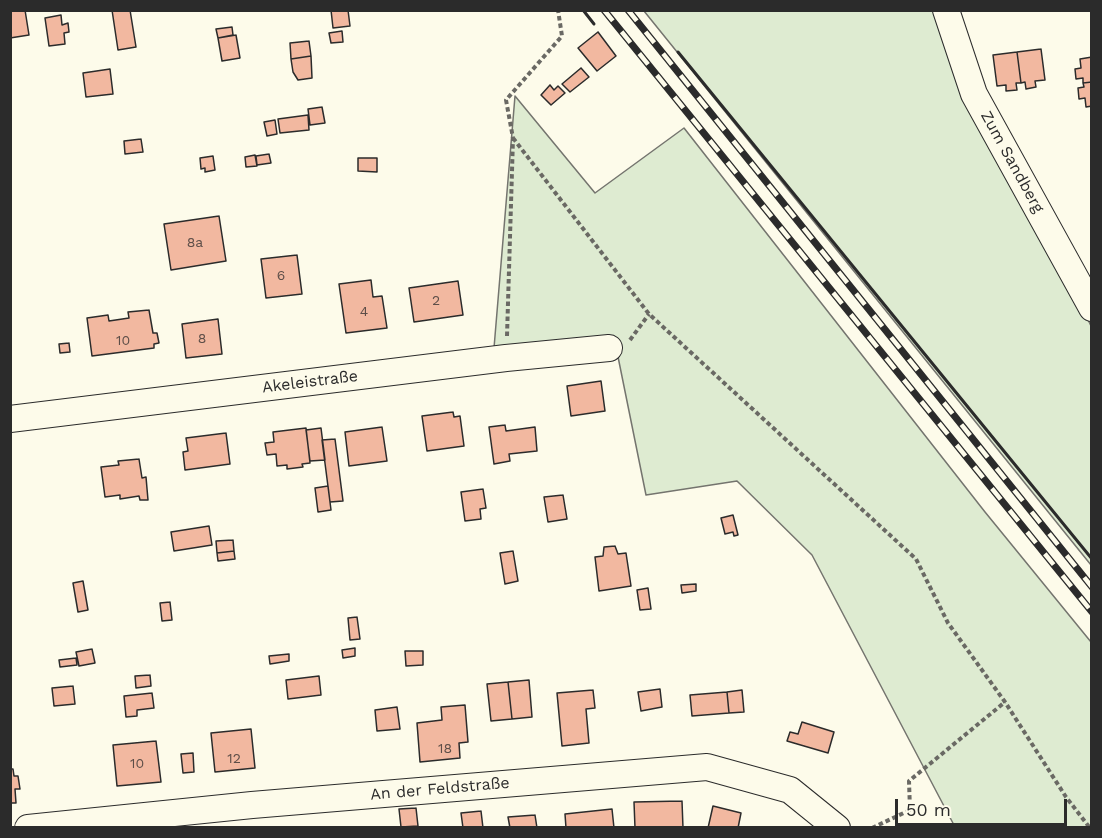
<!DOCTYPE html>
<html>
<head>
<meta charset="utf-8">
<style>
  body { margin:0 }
  #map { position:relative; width:1102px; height:838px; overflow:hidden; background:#fdfbea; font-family:"Work Sans",sans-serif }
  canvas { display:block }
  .frame { position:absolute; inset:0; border:12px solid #2b2b2b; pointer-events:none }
  .scale { position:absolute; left:895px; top:799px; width:172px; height:27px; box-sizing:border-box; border:3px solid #2b2b2b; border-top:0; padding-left:8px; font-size:18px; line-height:21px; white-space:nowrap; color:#2b2b2b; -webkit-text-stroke:4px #fdfbea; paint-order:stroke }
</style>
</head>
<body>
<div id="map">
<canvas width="1102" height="838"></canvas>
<div class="frame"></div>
<div class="scale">50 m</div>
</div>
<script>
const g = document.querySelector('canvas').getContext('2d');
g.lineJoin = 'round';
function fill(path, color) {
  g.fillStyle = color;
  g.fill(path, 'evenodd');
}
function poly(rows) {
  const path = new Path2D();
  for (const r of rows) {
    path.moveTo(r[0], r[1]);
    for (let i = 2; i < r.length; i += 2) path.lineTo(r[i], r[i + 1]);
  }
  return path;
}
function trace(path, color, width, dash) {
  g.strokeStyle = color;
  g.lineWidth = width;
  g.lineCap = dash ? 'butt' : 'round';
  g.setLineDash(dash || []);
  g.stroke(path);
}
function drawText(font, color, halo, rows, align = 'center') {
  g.font = font + ' "Work Sans",sans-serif';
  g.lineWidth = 4.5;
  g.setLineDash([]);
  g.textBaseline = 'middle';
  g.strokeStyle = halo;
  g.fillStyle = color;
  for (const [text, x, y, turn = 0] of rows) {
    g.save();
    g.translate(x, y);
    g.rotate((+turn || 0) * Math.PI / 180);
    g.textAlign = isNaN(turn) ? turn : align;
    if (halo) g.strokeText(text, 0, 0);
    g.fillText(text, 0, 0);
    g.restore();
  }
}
const green = poly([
  [644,11,940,11,1091,326,1091,565,644,11],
  [515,96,595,193,684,128,985,512,1091,642,1091,827,955,827,812,555,737,481,646,495,614,337,494,348,515,96]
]);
const building = poly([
  [10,10,25,10,29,35,10,38,10,10],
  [112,10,130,10,136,47,118,50,112,10],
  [331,10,348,10,350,26,333,28,331,10],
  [61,15,62,25,68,23,69,32,64,33,65,44,49,46,45,18,61,15],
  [232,27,233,35,218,38,216,29,232,27],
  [342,31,343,42,331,43,329,33,342,31],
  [598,32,616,56,597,71,578,48,598,32],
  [236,35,240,58,222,61,218,38,236,35],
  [309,41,311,56,291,59,290,43,309,41],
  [1041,49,1045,80,1035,81,1036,87,1026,89,1025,82,1021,83,1017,52,1041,49],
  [1017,52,1021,83,1016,83,1017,90,1006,91,1006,85,997,86,993,55,1017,52],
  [311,56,312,78,298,80,293,72,291,59,311,56],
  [1092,57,1092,82,1083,83,1083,78,1076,79,1075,69,1081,68,1080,59,1092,57],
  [581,68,589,77,570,92,562,84,581,68],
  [110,69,113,94,86,97,83,73,110,69],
  [1092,82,1092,106,1086,107,1085,98,1079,99,1078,88,1084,87,1083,83,1092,82],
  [550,85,554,90,558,86,565,93,551,105,541,95,550,85],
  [322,107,325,123,310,125,308,109,322,107],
  [308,115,309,130,280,133,278,119,308,115],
  [275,120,277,134,267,136,264,122,275,120],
  [141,139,143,152,125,154,124,141,141,139],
  [269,154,271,163,257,165,256,156,269,154],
  [255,155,257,166,246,167,245,157,255,155],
  [213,156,215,170,205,172,205,168,201,169,200,158,213,156],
  [358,158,377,158,377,172,358,171,358,158],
  [219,216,226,261,171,270,164,224,219,216],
  [297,255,302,294,266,298,261,259,297,255],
  [371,280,373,297,382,296,387,328,346,333,339,284,371,280],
  [458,281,463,315,414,322,409,288,458,281],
  [149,310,153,333,157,333,159,343,154,344,154,348,92,356,87,318,108,315,109,321,129,318,128,312,149,310],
  [218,319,222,354,186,358,182,324,218,319],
  [69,343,70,352,60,353,59,344,69,343],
  [601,381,605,411,571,416,567,386,601,381],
  [453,412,454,417,460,416,464,446,427,451,422,416,453,412],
  [505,425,506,431,535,427,537,451,509,454,510,461,494,464,489,427,505,425],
  [382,427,387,461,349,466,345,432,382,427],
  [306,428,310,463,302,464,303,467,287,469,287,465,277,466,276,454,267,455,265,443,274,442,273,432,306,428],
  [321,428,325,460,310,461,306,430,321,428],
  [226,433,230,464,185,470,183,452,188,451,186,438,226,433],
  [335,439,343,501,330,502,322,440,335,439],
  [139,459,142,478,146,477,148,500,140,500,139,496,120,499,120,495,105,497,101,467,119,465,118,461,139,459],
  [328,486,331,510,318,512,315,488,328,486],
  [483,489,486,508,480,509,481,519,465,521,461,492,483,489],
  [563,495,567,519,548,522,544,497,563,495],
  [733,515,738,535,734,536,733,532,725,534,721,518,733,515],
  [209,526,212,545,174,551,171,532,209,526],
  [233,540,234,551,217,553,216,541,233,540],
  [615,546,618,554,626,553,631,586,599,591,595,557,603,556,604,547,615,546],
  [234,551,235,559,218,561,217,553,234,551],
  [513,551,518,581,505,584,500,553,513,551],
  [83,581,88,610,78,612,73,583,83,581],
  [696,584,696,591,682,593,681,585,696,584],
  [648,588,651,609,640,610,637,590,648,588],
  [170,602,172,620,162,621,160,603,170,602],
  [357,617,360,639,350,640,348,618,357,617],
  [355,648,355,656,343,658,342,650,355,648],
  [92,649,95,663,79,666,76,652,92,649],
  [405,651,423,651,423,665,406,666,405,651],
  [289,654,289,661,270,664,269,656,289,654],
  [76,658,77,665,60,667,59,660,76,658],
  [150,675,151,686,136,688,135,676,150,675],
  [319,676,321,695,288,699,286,680,319,676],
  [529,680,532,717,512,719,508,682,529,680],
  [508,682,512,719,491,721,487,684,508,682],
  [73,686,75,704,54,706,52,688,73,686],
  [660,689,662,707,641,711,638,692,660,689],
  [593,690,595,708,586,709,589,743,562,746,557,693,593,690],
  [742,690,744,712,729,713,727,692,742,690],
  [727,692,729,713,692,716,690,695,727,692],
  [152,693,154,708,137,710,137,716,126,717,124,696,152,693],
  [465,705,468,742,459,743,460,758,420,762,417,723,442,720,441,707,465,705],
  [397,707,400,729,377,731,375,710,397,707],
  [802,722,834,732,828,753,787,741,790,732,798,734,802,722],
  [251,729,255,768,215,772,211,733,251,729],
  [156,741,161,782,117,786,113,745,156,741],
  [193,753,194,772,183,773,181,754,193,753],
  [10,769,13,769,14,776,18,776,20,789,15,789,16,803,10,803,10,769],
  [682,801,683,828,635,828,634,802,682,801],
  [713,806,741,813,738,828,708,828,713,806],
  [416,808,418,826,401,827,399,809,416,808],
  [612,809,614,828,566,828,565,814,612,809],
  [481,811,483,828,463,828,461,813,481,811],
  [535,815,537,828,510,828,508,817,535,815]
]);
const path = poly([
  [513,138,649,314,916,559,948,623,1005,702,1066,797,1090,828],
  [507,336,513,138,506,100,562,36,558,10],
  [630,340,649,314],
  [872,828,910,810,909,781,1005,702]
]);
const minor = poly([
  [946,10,974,94,1092,308],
  [10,419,506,358,609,348],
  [28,828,252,805,707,767,790,790,837,828]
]);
const rail = poly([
  [604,10,1092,612],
  [628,10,1092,587]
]);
const wall = poly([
  [583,10,594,24],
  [678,52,1092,559]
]);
const numberNames = [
  ["8a",195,243],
  ["6",281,276],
  ["2",436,301],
  ["4",364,312],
  ["8",202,339],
  ["10",123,341],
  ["18",445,749],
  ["12",234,759],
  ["10",137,764]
];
const streetNames = [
  ["Zum Sandberg",1012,162,61],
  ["Akeleistraße",310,382,-7],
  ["An der Feldstraße",440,789,-5]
];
fill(green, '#deebd1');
trace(green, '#74746e', 1.5);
fill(building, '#f2b8a0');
trace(building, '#2b2b2b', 1.5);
trace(minor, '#2b2b2b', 28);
trace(path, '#6a6964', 4, [4.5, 3]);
trace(minor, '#fdfbea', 26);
trace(rail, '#2b2b2b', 7);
trace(rail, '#fdfbea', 4.5, [14]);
trace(wall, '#2b2b2b', 3);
drawText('14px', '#5d4e48', null, numberNames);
drawText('16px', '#2b2b2b', '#fdfbea', streetNames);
</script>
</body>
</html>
